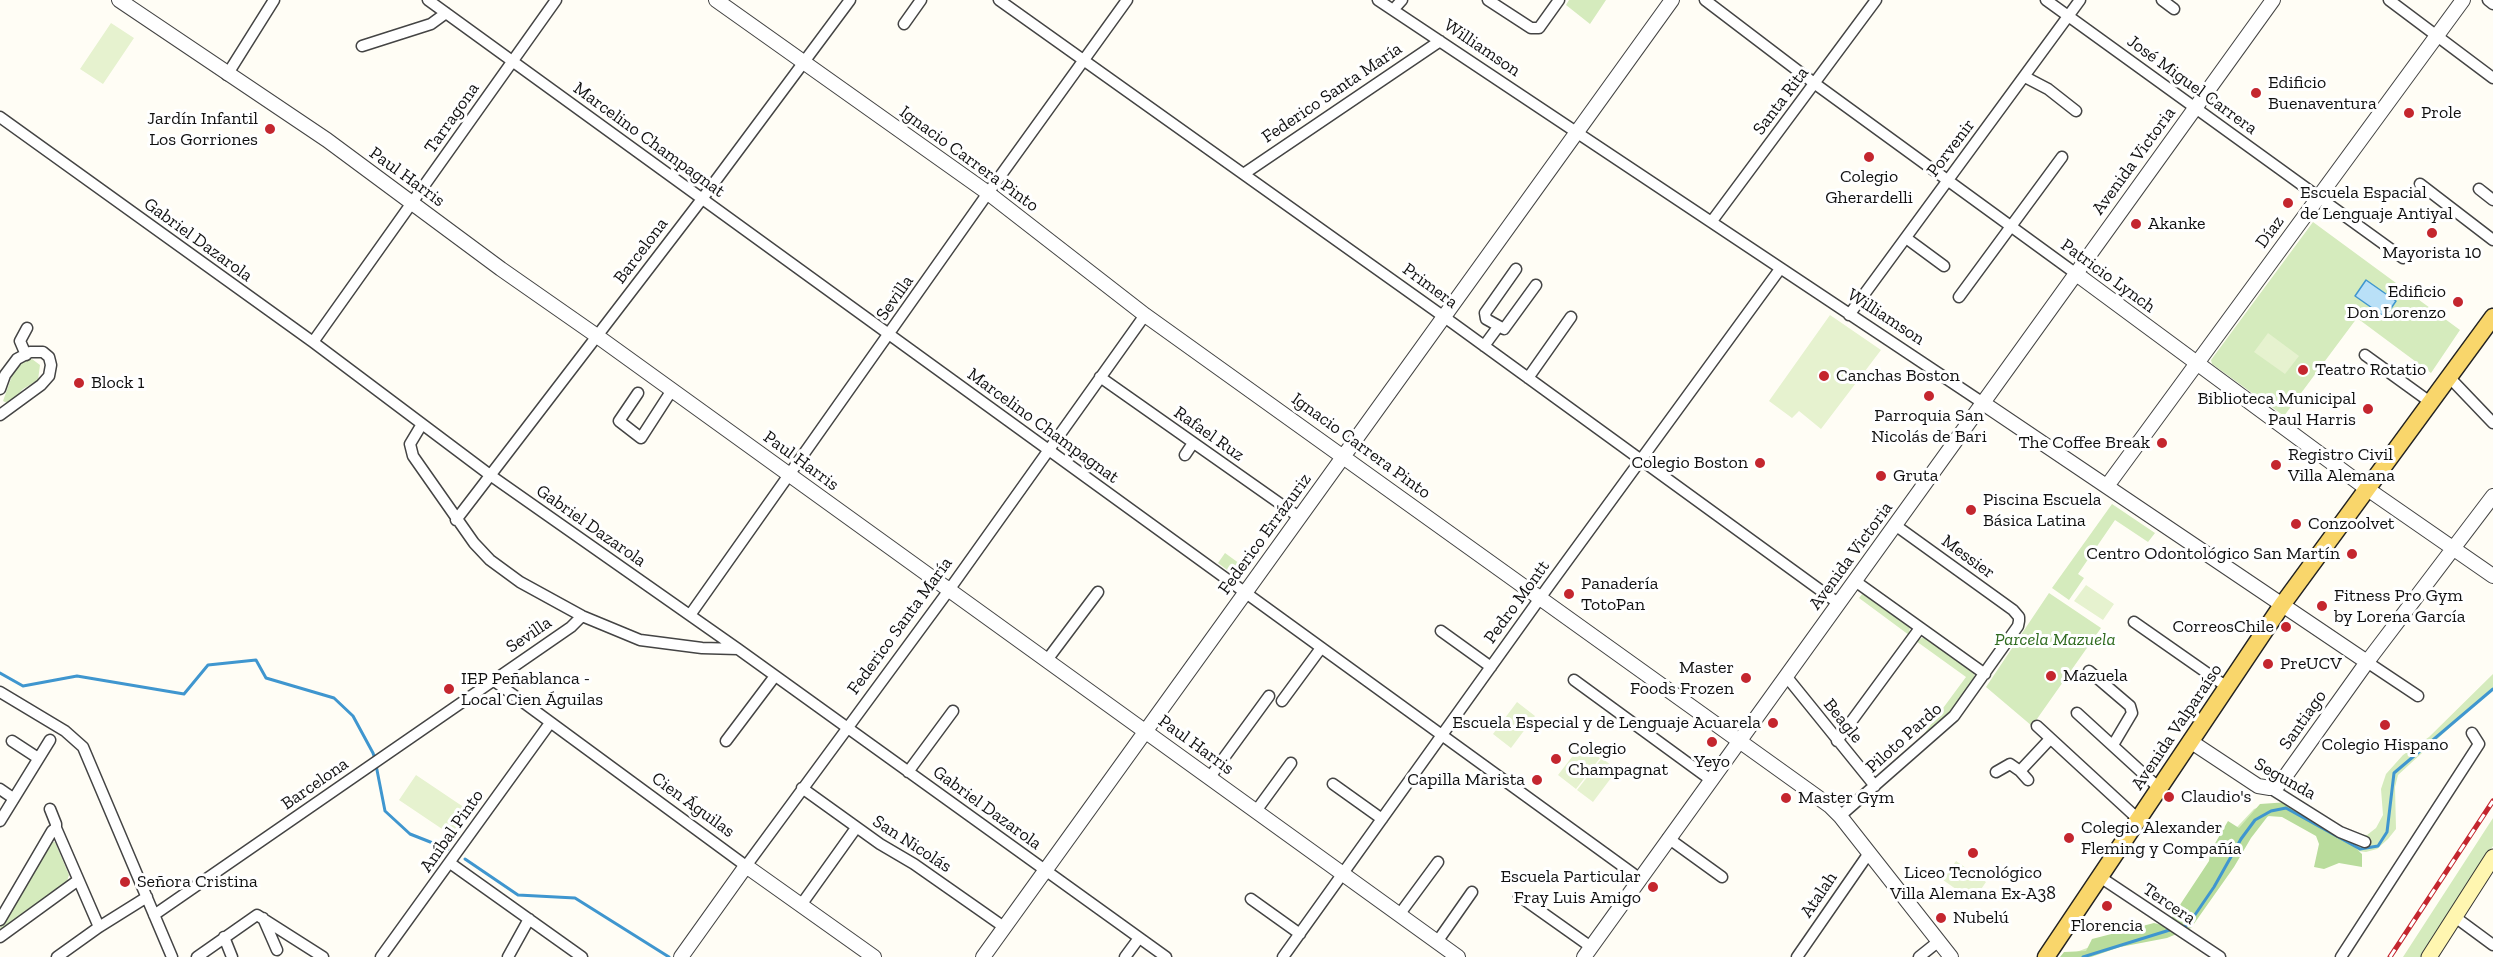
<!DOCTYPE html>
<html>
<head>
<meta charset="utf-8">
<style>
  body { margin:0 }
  canvas { display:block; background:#fffdf5 }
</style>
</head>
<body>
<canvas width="2493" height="957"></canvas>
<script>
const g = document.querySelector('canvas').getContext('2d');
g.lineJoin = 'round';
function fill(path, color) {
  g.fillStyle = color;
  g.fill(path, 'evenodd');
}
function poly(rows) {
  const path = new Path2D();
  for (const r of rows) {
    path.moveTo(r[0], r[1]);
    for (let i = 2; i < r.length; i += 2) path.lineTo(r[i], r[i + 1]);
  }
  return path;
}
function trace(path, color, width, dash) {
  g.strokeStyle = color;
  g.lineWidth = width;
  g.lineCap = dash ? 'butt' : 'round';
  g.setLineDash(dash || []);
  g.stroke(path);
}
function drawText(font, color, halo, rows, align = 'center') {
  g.font = font + ' "Zilla Slab",serif';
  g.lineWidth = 6;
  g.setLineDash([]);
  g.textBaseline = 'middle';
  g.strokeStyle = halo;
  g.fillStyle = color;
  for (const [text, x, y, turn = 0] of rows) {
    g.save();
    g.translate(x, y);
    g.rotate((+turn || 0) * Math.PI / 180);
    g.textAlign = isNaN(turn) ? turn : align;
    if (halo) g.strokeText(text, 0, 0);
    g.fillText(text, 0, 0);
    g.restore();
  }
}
const green = poly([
  [1569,0,1606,0,1590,24,1566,5],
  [2313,222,2460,330,2431,373,2357,318,2284,416,2212,364,2211,360],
  [32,359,40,365,38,380,23,389,9,404,3,401,13,373,22,362],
  [2112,504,2155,533,2148,542,2115,520,2078,574,2084,578,2069,600,2052,588],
  [1225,553,1247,569,1239,579,1218,563],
  [1863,593,1910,626,1909,635,1859,598],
  [2049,593,2101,628,2032,726,1986,687],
  [1924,637,1974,672,1975,680,1947,718,1918,742,1966,677,1916,641],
  [2493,674,2493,688,2398,775,2395,787,2396,829,2388,839,2377,849,2366,852,2357,851,2277,813,2262,819,2175,932,2063,957,2135,930,2171,923,2224,841,2254,809,2265,805,2345,833,2367,835,2376,828,2383,815,2381,789,2386,774,2403,755,2429,737],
  [2493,818,2493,846,2421,957,2403,957],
  [50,842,55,842,69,875,66,884,0,932,0,928]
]);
const forest = poly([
  [2289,802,2342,836,2362,854,2362,867,2339,863,2324,869,2314,867,2319,844,2316,836,2282,817,2268,816,2251,838,2234,867,2191,928,2167,938,2120,947,2091,957,2060,957,2064,952,2086,951,2092,939,2154,923,2166,926,2209,861,2210,852,2228,821,2239,828,2260,804]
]);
const pitch = poly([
  [111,23,134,38,103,84,80,69],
  [1830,315,1881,350,1821,429,1799,411,1792,418,1769,401],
  [2268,333,2299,356,2285,374,2254,352],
  [2086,585,2114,604,2103,620,2074,601],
  [1517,702,1535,716,1511,748,1493,734],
  [1582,744,1600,758,1576,789,1558,775],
  [1602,758,1617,770,1593,802,1577,790],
  [416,775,468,810,451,835,399,800],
  [1956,861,1986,882,1973,901,1943,880]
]);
const water = poly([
  [2366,280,2396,301,2385,317,2355,296,2366,280]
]);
const stream = poly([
  [0,673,23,686,77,676,184,694,208,665,256,660,266,678,334,698,353,716,373,753,375,759],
  [376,765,385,811,410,834,448,849],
  [465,859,518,895,575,898,669,957],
  [2182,927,2188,925,2214,887,2241,839,2255,820,2271,811,2286,808,2360,849,2378,846,2387,832,2394,773,2493,689],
  [2083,957,2173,929]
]);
const minor = poly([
  [428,0,1639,878],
  [999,0,1454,324,1838,603],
  [1378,0,1983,403],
  [1488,0,1531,28,1539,28,1559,0],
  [1705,0,1814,83,2075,273],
  [2046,0,2403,258],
  [2162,0,2174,9],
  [2389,0,2493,78],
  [2488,0,2493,4],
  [1393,10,1402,0],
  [904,24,921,0],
  [362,46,431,24,446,13],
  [227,75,274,0],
  [2025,77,2048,89,2076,111],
  [0,117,313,342,490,475,738,649,1166,957],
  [1245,173,1440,41],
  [2420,184,2493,240],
  [2479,189,2493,200],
  [1712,221,1876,0],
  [1906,238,1944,266],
  [1516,269,1485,313,1486,319,1504,329,1536,285],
  [1959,297,2062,157],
  [1849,315,2080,0],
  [313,342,556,0],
  [1484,346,1498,327],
  [26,355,20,341,27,328],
  [2365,355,2430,402],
  [1100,377,1299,517],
  [2449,377,2493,423],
  [1528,378,1571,317],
  [0,389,5,375,17,359,30,352,43,352,49,357,51,365,49,376,41,385,0,415],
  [638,393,619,421,641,438,672,390],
  [422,424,410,444,413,456,474,543,490,560,520,582,582,616,640,640,702,648,738,649],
  [1185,455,1193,443],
  [456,520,702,199,850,0],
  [1855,581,1985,674],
  [690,615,988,193,1127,0],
  [2134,622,2227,687],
  [1441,631,1491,667],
  [1047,660,1098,592],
  [2367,662,2418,696],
  [2089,671,2130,706,2132,713,2113,745],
  [1786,676,1875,786],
  [493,680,746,866,949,590,1145,315],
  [1574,680,1711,780],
  [0,692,65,731,83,747,172,957],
  [1282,701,1321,648],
  [2077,713,2159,788],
  [2037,726,2138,819],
  [12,741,38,758],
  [726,741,775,676],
  [1837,741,1920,628],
  [2020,771,2028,780],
  [908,772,953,711],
  [1996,772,2010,764,2020,771,2050,739],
  [1210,777,1269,696],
  [1333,784,1382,819],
  [802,788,880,844,914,864,1004,927],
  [2270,788,2340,832,2365,842],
  [0,789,13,798],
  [50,809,56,824,56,828,99,927],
  [1256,811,1291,763],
  [1840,816,1954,716,2018,626,2019,621,2019,617,2013,610,1895,525],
  [0,821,50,740],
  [1668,838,1722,877],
  [450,863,582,957],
  [2100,877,2220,957],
  [1519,896,1591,947],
  [1251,899,1300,934],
  [801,905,856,828],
  [154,915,571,627,582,616],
  [1399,915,1438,862],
  [2455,917,2493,945],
  [263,918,277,950],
  [0,920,52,831,56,828],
  [0,937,77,881],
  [224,937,232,957],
  [1437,942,1472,892],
  [57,957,99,927,147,897],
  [197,957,257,915,323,957],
  [381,957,550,723],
  [508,957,529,919],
  [1125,957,1139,938],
  [1283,957,1548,587,1780,269],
  [1797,957,1869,853],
  [1919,957,1939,941],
  [2341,957,2479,744,2472,733]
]);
const tertiary = poly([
  [119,0,327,140,501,269,597,336,1458,957],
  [716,0,988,193,1145,315,1830,806,1840,816,1951,957],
  [2075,273,2366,488,2493,576],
  [1983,403,2367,662],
  [2107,486,2463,0],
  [2190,741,2258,786,2270,788,2277,786,2282,781,2367,662,2493,496],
  [681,957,746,866,874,957],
  [983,957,1672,0],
  [1584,957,2273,0]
]);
const secondary = poly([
  [2429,957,2493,857]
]);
const primary = poly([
  [2046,957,2282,605,2493,317]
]);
const rail = poly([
  [2390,957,2493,801]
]);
const markers = [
  [2256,93,6,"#c4262e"],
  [2409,113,6,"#c4262e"],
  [270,129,6,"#c4262e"],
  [1869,157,6,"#c4262e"],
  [2288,203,6,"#c4262e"],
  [2136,224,6,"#c4262e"],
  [2432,233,6,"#c4262e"],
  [2458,302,6,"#c4262e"],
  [2303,370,6,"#c4262e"],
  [1824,376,6,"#c4262e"],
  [79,383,6,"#c4262e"],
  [1929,396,6,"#c4262e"],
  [2368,409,6,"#c4262e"],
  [2162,443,6,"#c4262e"],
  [1760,463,6,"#c4262e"],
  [2276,465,6,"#c4262e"],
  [1881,476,6,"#c4262e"],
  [1971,510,6,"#c4262e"],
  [2296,524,6,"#c4262e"],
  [2352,554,6,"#c4262e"],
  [1569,594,6,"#c4262e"],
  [2322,606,6,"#c4262e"],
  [2286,627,6,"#c4262e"],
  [2268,664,6,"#c4262e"],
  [2051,676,6,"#c4262e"],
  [1746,678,6,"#c4262e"],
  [449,689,6,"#c4262e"],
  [1773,723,6,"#c4262e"],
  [2385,725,6,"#c4262e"],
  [1712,742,6,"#c4262e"],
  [1556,759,6,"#c4262e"],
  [1537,780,6,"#c4262e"],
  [2169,797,6,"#c4262e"],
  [1786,798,6,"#c4262e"],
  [2069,838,6,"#c4262e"],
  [1973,853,6,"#c4262e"],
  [125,882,6,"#c4262e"],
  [1653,887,6,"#c4262e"],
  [2107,906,6,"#c4262e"],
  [1941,918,6,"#c4262e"]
];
const streetNames = [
  ["Williamson",1482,48,34],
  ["José Miguel Carrera",2192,85,36],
  ["Federico Santa María",1332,93,-34],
  ["Santa Rita",1781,101,-53],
  ["Tarragona",452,118,-55],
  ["Marcelino Champagnat",649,140,36],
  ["Porvenir",1951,148,-53],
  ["Ignacio Carrera Pinto",969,159,36],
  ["Avenida Victoria",2134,161,-54],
  ["Paul Harris",407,177,36],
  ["Díaz",2270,232,-54],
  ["Gabriel Dazarola",198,240,36],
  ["Barcelona",641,251,-53],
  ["Patricio Lynch",2108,276,36],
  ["Primera",1430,286,36],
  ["Sevilla",895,298,-55],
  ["Williamson",1886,317,33],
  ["Marcelino Champagnat",1043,426,36],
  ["Rafael Ruz",1209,434,35],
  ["Ignacio Carrera Pinto",1361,446,36],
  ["Paul Harris",801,461,36],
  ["Gabriel Dazarola",591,526,35],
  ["Federico Errázuriz",1265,534,-54],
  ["Avenida Victoria",1851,556,-54],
  ["Messier",1968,557,36],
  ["Pedro Montt",1517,602,-54],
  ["Federico Santa María",900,626,-54],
  ["Sevilla",529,635,-34],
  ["Santiago",2303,720,-55],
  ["Beagle",1843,721,51],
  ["Avenida Valparaíso",2177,727,-56],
  ["Piloto Pardo",1904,738,-42],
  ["Paul Harris",1196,745,36],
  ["Segunda",2285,779,29],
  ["Barcelona",315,784,-35],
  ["Cien Águilas",693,805,36],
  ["Gabriel Dazarola",987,808,36],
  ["Aníbal Pinto",452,831,-55],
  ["San Nicolás",912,844,33],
  ["Atalah",1819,895,-56],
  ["Tercera",2169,904,34]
];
const poiNames = [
  ["Edificio",2268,83],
  ["Buenaventura",2268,104],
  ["Prole",2421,113],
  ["Jardín Infantil",258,119,"right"],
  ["Los Gorriones",258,140,"right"],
  ["Colegio",1869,177,"center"],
  ["Gherardelli",1869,198,"center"],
  ["Escuela Espacial",2300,193],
  ["de Lenguaje Antiyal",2300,214],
  ["Akanke",2148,224],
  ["Mayorista 10",2432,253,"center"],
  ["Edificio",2446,292,"right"],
  ["Don Lorenzo",2446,313,"right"],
  ["Teatro Rotatio",2315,370],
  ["Canchas Boston",1836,376],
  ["Block 1",91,383],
  ["Biblioteca Municipal",2356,399,"right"],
  ["Paul Harris",2356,420,"right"],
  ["Parroquia San",1929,416,"center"],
  ["Nicolás de Bari",1929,437,"center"],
  ["The Coffee Break",2150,443,"right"],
  ["Registro Civil",2288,455],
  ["Villa Alemana",2288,476],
  ["Colegio Boston",1748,463,"right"],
  ["Gruta",1893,476],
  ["Piscina Escuela",1983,500],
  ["Básica Latina",1983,521],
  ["Conzoolvet",2308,524],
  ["Centro Odontológico San Martín",2340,554,"right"],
  ["Panadería",1581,584],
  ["TotoPan",1581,605],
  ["Fitness Pro Gym",2334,596],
  ["by Lorena García",2334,617],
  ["CorreosChile",2274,627,"right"],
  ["PreUCV",2280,664],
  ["Master",1734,668,"right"],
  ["Foods Frozen",1734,689,"right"],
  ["Mazuela",2063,676],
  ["IEP Peñablanca -",461,679],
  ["Local Cien Águilas",461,700],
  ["Escuela Especial y de Lenguaje Acuarela",1761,723,"right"],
  ["Colegio Hispano",2385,745,"center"],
  ["Colegio",1568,749],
  ["Champagnat",1568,770],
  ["Yeyo",1712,762,"center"],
  ["Capilla Marista",1525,780,"right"],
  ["Claudio's",2181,797],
  ["Master Gym",1798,798],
  ["Colegio Alexander",2081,828],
  ["Fleming y Compañía",2081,849],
  ["Liceo Tecnológico",1973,873,"center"],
  ["Villa Alemana Ex-A38",1973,894,"center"],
  ["Escuela Particular",1641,877,"right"],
  ["Fray Luis Amigo",1641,898,"right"],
  ["Señora Cristina",137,882],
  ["Nubelú",1953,918],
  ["Florencia",2107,926,"center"]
];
const parkNames = [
  ["Parcela Mazuela",2055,640]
];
fill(green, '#d5ebbd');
fill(forest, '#b9dc9c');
fill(pitch, '#e6f2cf');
fill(water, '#b9e0f7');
trace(water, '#3f96cf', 1.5);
trace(stream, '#3f96cf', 3);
trace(minor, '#444', 13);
trace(tertiary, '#444', 16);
trace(secondary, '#333', 17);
trace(primary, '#222', 19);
trace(minor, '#fff', 10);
trace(tertiary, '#fff', 14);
trace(secondary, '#fff6b0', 15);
trace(primary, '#f9d66b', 16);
trace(rail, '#c4262e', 5);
trace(rail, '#fff', 3, [9]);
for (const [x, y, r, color] of markers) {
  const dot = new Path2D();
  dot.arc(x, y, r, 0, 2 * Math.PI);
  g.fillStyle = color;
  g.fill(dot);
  trace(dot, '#fff', 2);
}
drawText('18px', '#111', '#fff', streetNames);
drawText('18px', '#111', '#fff', poiNames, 'left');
drawText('italic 18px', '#2f6b1f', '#fff', parkNames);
</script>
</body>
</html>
